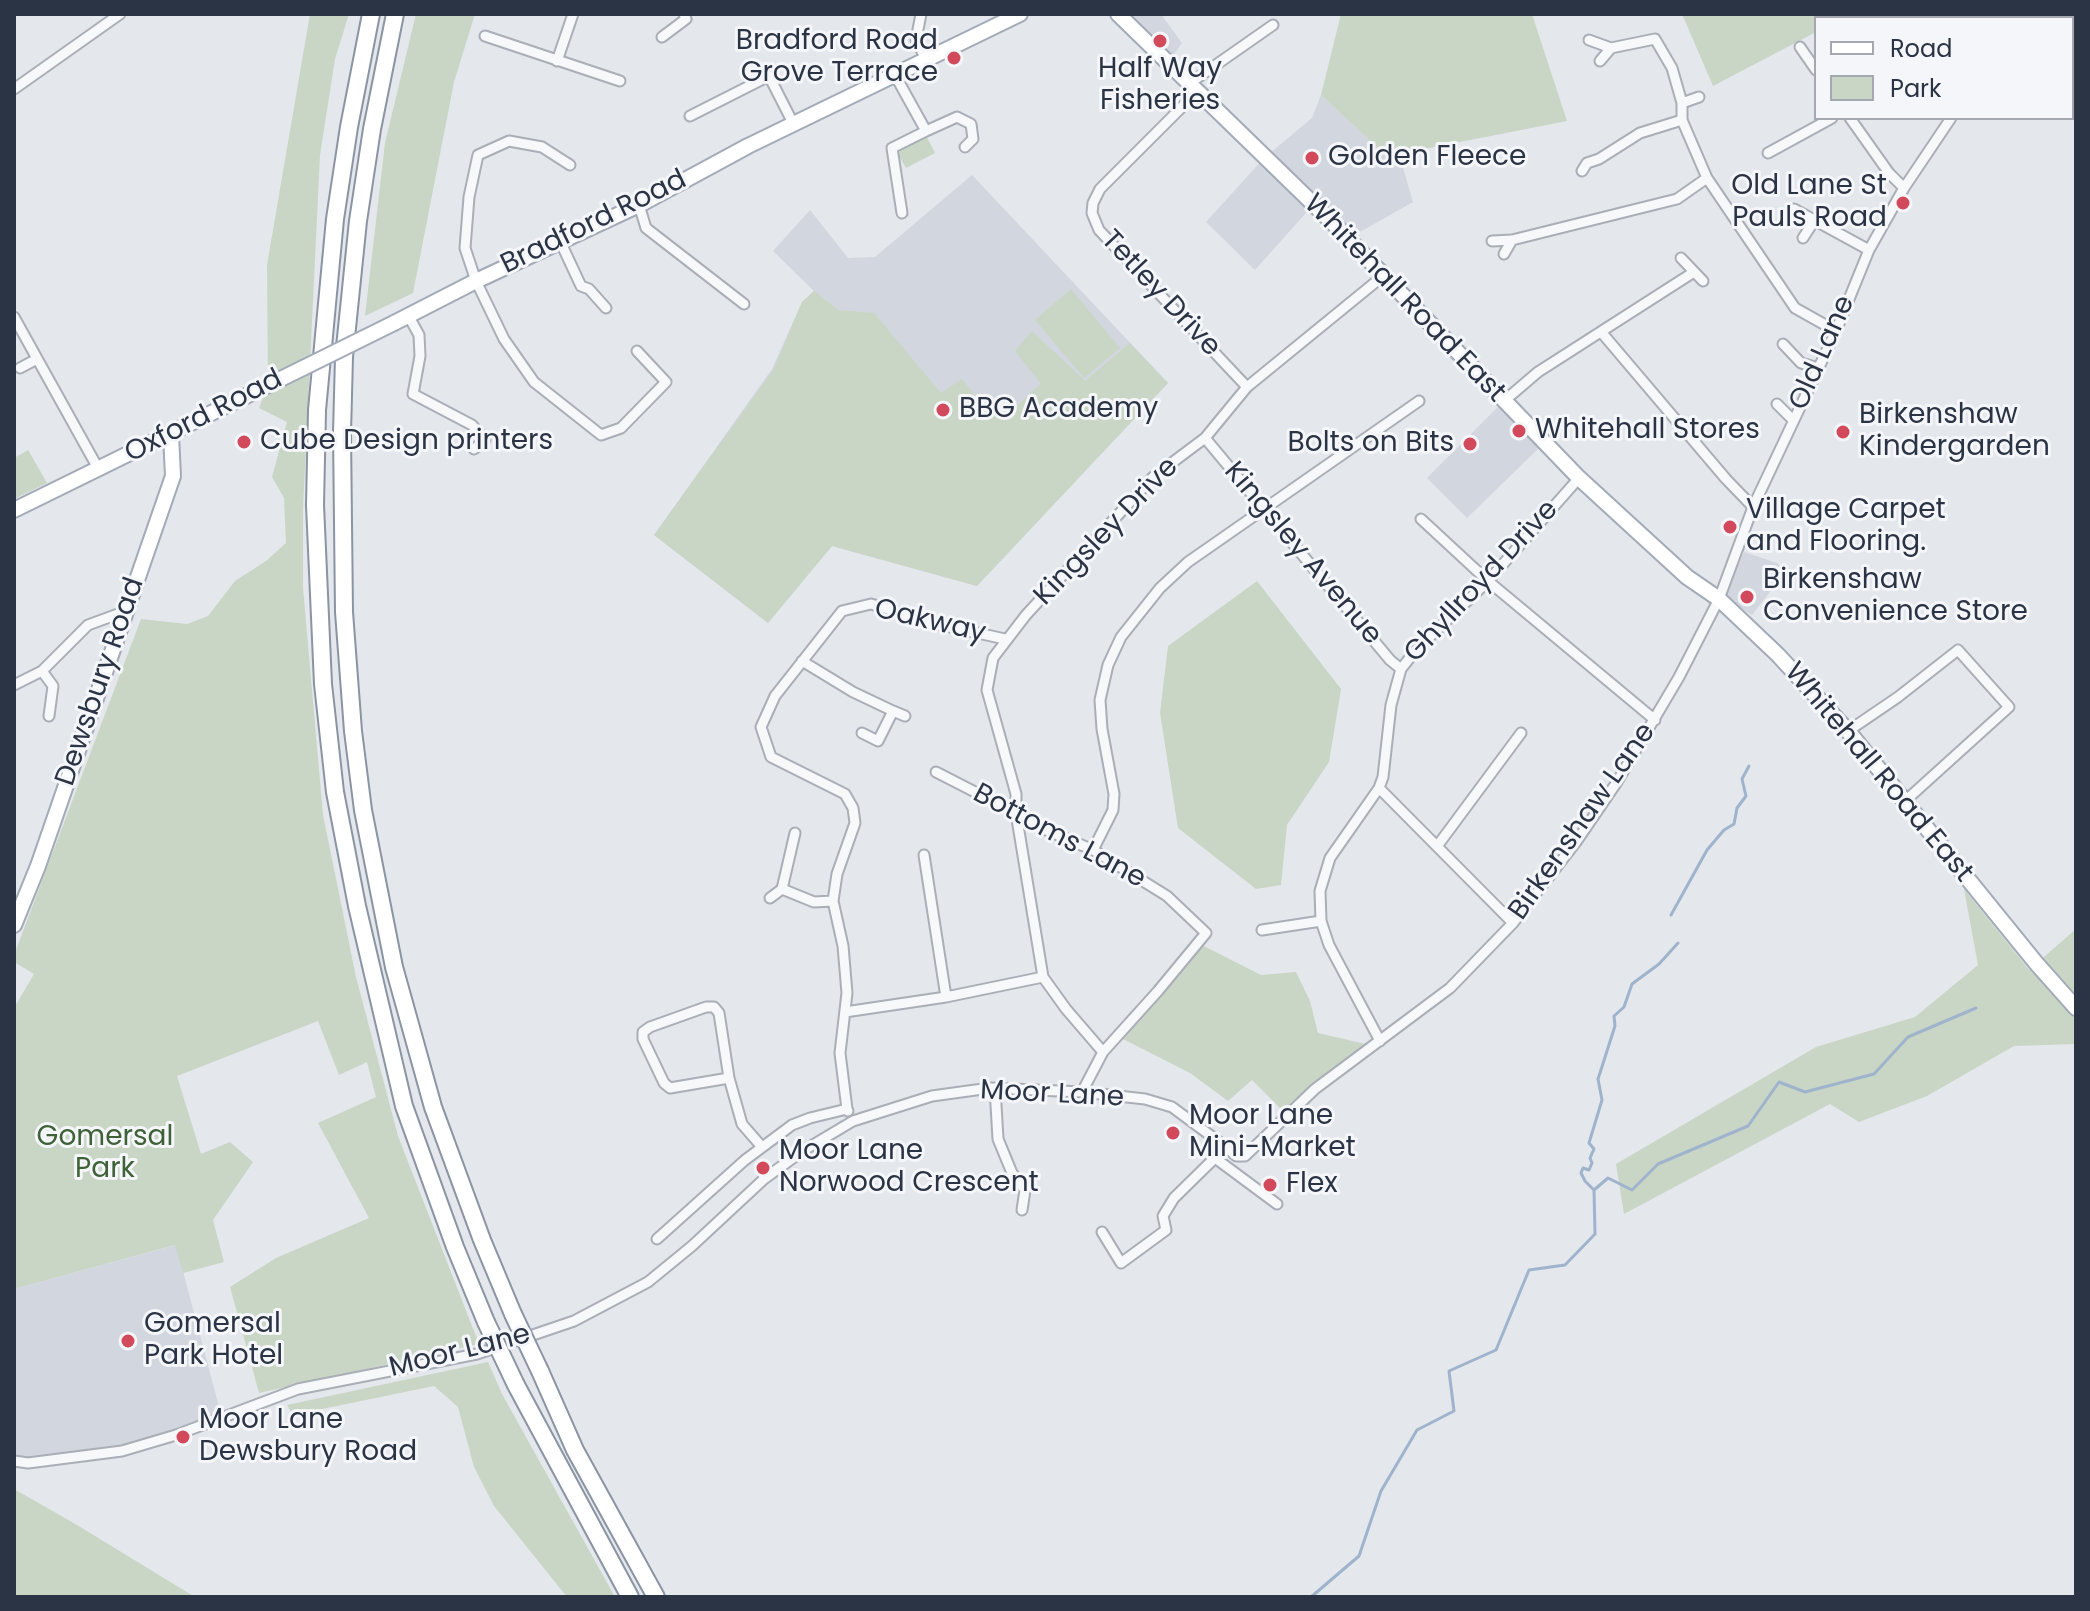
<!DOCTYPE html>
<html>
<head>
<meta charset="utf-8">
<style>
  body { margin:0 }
  #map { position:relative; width:2090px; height:1611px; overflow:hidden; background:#e4e7ec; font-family:Poppins,sans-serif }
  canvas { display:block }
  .frame { position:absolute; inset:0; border:16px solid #2b3445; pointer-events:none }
  .legend { position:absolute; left:1814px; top:16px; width:260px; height:104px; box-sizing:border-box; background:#f4f6f9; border:2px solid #a4a8b1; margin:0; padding:10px 14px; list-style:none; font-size:24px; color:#2b3445 }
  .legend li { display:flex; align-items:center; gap:16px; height:40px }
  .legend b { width:40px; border:2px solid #a4a8b1 }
</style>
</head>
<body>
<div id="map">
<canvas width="2090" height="1611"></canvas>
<div class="frame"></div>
<ul class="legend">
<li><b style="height:10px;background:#fff"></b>Road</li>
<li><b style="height:22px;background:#c9d6c5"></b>Park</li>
</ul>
</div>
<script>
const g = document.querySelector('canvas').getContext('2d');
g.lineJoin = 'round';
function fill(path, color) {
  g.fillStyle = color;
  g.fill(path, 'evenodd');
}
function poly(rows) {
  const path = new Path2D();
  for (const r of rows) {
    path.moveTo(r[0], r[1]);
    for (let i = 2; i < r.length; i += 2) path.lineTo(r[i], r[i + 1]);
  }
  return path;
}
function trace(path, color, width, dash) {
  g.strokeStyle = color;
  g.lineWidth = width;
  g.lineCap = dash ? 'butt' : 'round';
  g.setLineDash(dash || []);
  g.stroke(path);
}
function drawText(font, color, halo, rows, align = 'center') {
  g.font = font + ' Poppins,sans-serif';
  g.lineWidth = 6;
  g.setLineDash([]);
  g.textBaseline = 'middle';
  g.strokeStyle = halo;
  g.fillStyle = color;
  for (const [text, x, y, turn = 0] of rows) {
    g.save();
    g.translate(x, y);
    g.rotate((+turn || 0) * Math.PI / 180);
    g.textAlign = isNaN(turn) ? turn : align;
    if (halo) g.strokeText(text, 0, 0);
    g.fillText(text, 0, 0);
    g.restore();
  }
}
const built = poly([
  [1118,14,1166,14,1163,17,1182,43,1167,64],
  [1321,95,1380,150,1399,154,1413,202,1358,233,1313,205,1255,270,1206,222,1264,158,1312,118],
  [972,175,1168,383,977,586,832,546,768,623,654,535,772,369,802,302,814,291,773,251,810,210,848,258,875,257],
  [1504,401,1544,443,1467,518,1427,478],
  [1744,552,1777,563,1786,571,1752,615,1725,598],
  [176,1245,222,1418,122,1451,14,1461,14,1289]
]);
const green = poly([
  [310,14,349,14,335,59,320,155,303,509,303,588,323,815,356,977,398,1136,479,1344,259,1393,230,1287,276,1258,369,1218,318,1123,376,1097,367,1062,339,1075,318,1021,177,1076,201,1154,230,1142,253,1162,213,1220,224,1262,183,1273,175,1245,14,1289,14,1008,34,974,14,962,14,955,141,619,187,624,208,616,235,581,266,561,286,543,284,498,272,477,287,422,259,408,268,385,267,265],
  [416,14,475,14,454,82,413,293,365,316,385,143],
  [1341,14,1532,14,1567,121,1399,154,1380,150,1321,95],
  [1682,14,1848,14,1841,18,1816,18,1816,32,1713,86],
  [926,135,935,153,906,168,899,156,901,147],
  [1071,289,1120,348,1084,378,1035,320],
  [814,291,838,310,874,313,941,393,962,379,992,416,1014,408,1041,384,1015,351,1032,331,1085,381,1130,343,1168,383,977,586,832,546,768,623,654,535,774,369,802,302],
  [28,450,47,483,14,499,14,458],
  [1257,581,1341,689,1329,762,1287,825,1281,885,1256,889,1178,828,1160,713,1168,646],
  [1964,889,2029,970,2076,929,2076,1044,2014,1046,1927,1096,1859,1122,1830,1104,1624,1214,1616,1164,1816,1047,1915,1017,1978,965],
  [1196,942,1261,975,1296,972,1310,1001,1318,1033,1374,1046,1286,1114,1252,1080,1228,1101,1190,1073,1117,1036],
  [488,1362,502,1394,615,1597,567,1597,494,1506,474,1467,458,1407,434,1386,293,1415,287,1405],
  [14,1489,77,1525,195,1597,14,1597]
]);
const stream = poly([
  [1671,915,1707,850,1724,830,1734,824,1737,808,1746,796,1742,779,1749,766],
  [1594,1190,1608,1178,1632,1190,1658,1164,1748,1126,1779,1082,1805,1092,1874,1074,1908,1037,1976,1008],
  [1594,1190,1585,1181,1581,1173,1583,1168,1589,1170,1592,1163,1590,1158,1594,1149,1589,1143,1602,1100,1598,1079,1615,1026,1614,1016,1624,1007,1632,984,1659,964,1678,943],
  [1311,1597,1359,1556,1381,1491,1417,1430,1454,1411,1449,1371,1496,1350,1529,1270,1565,1265,1595,1234,1594,1190]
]);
const street = poly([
  [921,14,916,40,926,59],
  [1982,14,1985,18],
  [2053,18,2057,14],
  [485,36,620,81],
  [662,37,686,19,684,14],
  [1589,40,1611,48,1655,39,1672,68,1682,103,1682,120,1707,178,1795,308,1836,331],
  [1800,47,1816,70],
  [557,61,573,14],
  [1600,61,1611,48],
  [895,75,926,131,957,117,971,124,973,139,965,147],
  [1190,83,1273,25],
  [14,89,120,14],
  [1198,91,1100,189,1093,203,1092,213,1099,230,1247,387],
  [1682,103,1699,97],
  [690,116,769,76,794,125],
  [1850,118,1889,173,1904,188],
  [1768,153,1832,118],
  [570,165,542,147,509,141,478,155,469,197,465,248,476,281,504,339,534,382,601,435,621,428,666,382,637,351],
  [1582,171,1587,163,1599,159,1640,133,1682,120],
  [639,205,646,228,744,304],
  [1794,209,1869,250],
  [902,213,892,148,926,131],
  [1803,238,1814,221],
  [560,241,581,286,589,289,606,308],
  [1492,241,1512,240,1677,199,1707,178],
  [1504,254,1512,240],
  [1681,258,1703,281],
  [408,315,419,335,420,356,413,394,472,425,485,440,474,449],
  [14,317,99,470],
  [1602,333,1726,479,1753,507],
  [1783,344,1801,363,1818,368],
  [20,368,37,359],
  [1504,401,1538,372,1694,272],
  [1777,404,1793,420],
  [1205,438,1390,660,1401,669],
  [1421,519,1488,581,1655,720],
  [802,661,853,692,893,711,878,741,862,733],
  [42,671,53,686,49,716],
  [14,685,42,671,88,625,126,611],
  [893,711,905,716],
  [1848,731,1898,697,1958,650,2009,707,1904,802],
  [936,772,1016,813,1030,823,1093,850,1167,896,1206,933,1158,991,1103,1052,1082,1092],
  [1379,788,1330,858,1320,891,1321,921,1329,945,1380,1041],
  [795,833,782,889,814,902,833,901],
  [1438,845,1521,733],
  [1093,850,1113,810,1114,794,1102,729,1100,700,1108,665,1121,637,1160,588,1188,562,1419,401],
  [924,855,946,997],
  [770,898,782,889],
  [1513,923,1379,788,1383,777,1391,705,1401,669,1416,650,1488,581,1579,478],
  [1262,930,1321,921],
  [845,1012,946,997,1043,977],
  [1103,1052,1066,1009,1043,977,1016,813,1016,794,987,690,993,658,1026,615,1153,477,1205,438,1247,387,1383,276],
  [729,1078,719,1013,714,1007,706,1007,650,1027,643,1032,643,1039,664,1083,670,1088,729,1078,742,1124,762,1147],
  [995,1088,998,1139,1012,1173,1025,1190,1022,1210],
  [847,1109,840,1053,847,993,843,946,833,901,837,874,855,823,853,808,845,794,771,757,761,727,775,696,842,611,871,604,941,625,1005,639],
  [1226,1147,1236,1156,1245,1156,1315,1089,1450,988,1513,923,1576,842,1617,782,1679,677,1719,599,1753,507,1836,331,1869,250,1904,188,1951,118],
  [1215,1158,1277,1204],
  [657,1239,745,1160,792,1125,810,1118,847,1109,848,1111],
  [14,1461,28,1463,122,1451,176,1435,298,1389,477,1354,574,1321,648,1282,692,1246,764,1179,801,1152,853,1121,932,1096,990,1088,1082,1092,1145,1099,1172,1107,1226,1147,1174,1198,1163,1216,1166,1230,1121,1263,1102,1232]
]);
const primary = poly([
  [1118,14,1337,227,1579,478,1687,577,1719,599,1778,655,1848,731,2036,963,2076,1008],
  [394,323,476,281,639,205,748,146,1020,14],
  [14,510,303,368],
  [14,925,38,866,173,476,171,435]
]);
const highway = poly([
  [371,14,349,127,335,219,317,410,315,505,323,684,335,792,357,906,404,1106,455,1247,486,1322],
  [395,14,372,129,358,221,344,357,342,433,344,612,353,731,363,810,394,967,433,1107,482,1240,513,1314],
  [540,1371,575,1450,656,1597],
  [516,1385,630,1597]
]);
const primaryBridge = poly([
  [303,368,394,323]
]);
const highwayBridge = poly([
  [513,1314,540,1371],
  [486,1322,516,1385]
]);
const markers = [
  [1160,41,8,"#d1495b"],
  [954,58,8,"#d1495b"],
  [1312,158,8,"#d1495b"],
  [1903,203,8,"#d1495b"],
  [943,410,8,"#d1495b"],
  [1519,431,8,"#d1495b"],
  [1843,432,8,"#d1495b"],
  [244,442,8,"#d1495b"],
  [1470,444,8,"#d1495b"],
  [1730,527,8,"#d1495b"],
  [1747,597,8,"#d1495b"],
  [1173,1133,8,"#d1495b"],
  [763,1168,8,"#d1495b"],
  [1270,1185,8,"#d1495b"],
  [128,1341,8,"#d1495b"],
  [183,1437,8,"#d1495b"]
];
const poiNames = [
  ["Bradford Road",938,42,"right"],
  ["Grove Terrace",938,74,"right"],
  ["Half Way",1160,70,"center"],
  ["Fisheries",1160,102,"center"],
  ["Golden Fleece",1328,158],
  ["Old Lane St",1887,187,"right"],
  ["Pauls Road",1887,219,"right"],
  ["BBG Academy",959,410],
  ["Birkenshaw",1859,416],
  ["Kindergarden",1859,448],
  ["Whitehall Stores",1535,431],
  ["Cube Design printers",260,442],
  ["Bolts on Bits",1454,444,"right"],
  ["Village Carpet",1746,511],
  ["and Flooring.",1746,543],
  ["Birkenshaw",1763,581],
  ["Convenience Store",1763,613],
  ["Moor Lane",1189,1117],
  ["Mini-Market",1189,1149],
  ["Moor Lane",779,1152],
  ["Norwood Crescent",779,1184],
  ["Flex",1286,1185],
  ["Gomersal",144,1325],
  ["Park Hotel",144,1357],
  ["Moor Lane",199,1421],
  ["Dewsbury Road",199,1453]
];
const streetNames = [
  ["Bradford Road",594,223,-26],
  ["Tetley Drive",1160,294,47],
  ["Whitehall Road East",1404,299,46],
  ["Old Lane",1823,353,-66],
  ["Oxford Road",204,417,-27],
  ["Kingsley Drive",1107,532,-46],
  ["Kingsley Avenue",1302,554,50],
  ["Ghyllroyd Drive",1482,582,-47],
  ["Oakway",930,622,13],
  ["Dewsbury Road",101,682,-71],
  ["Whitehall Road East",1878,773,50],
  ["Birkenshaw Lane",1583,822,-55],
  ["Bottoms Lane",1059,837,28],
  ["Moor Lane",1052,1095,3],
  ["Moor Lane",460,1352,-14]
];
const parkNames = [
  ["Gomersal",105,1138],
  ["Park",105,1170]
];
fill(built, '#d2d6de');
fill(green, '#c9d6c5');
trace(stream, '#9fb4cc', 3);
trace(street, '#a9aeb7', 13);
trace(primary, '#a3abb8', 18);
trace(highway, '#8b94a3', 20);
trace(street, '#f7f8fa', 9);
trace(primary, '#fff', 14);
trace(highway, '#fff', 16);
trace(primaryBridge, '#a3abb8', 18, []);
trace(highwayBridge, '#8b94a3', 20, []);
trace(primaryBridge, '#fff', 14);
trace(highwayBridge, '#fff', 16);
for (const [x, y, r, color] of markers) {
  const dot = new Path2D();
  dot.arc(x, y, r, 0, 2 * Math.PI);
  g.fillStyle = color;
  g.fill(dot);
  trace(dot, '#f4f6f9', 3);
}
drawText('28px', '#2b3445', '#f4f6f9', poiNames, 'left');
drawText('28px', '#2b3445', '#f4f6f9', streetNames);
drawText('28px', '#3f6138', '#f4f6f9', parkNames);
</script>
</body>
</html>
